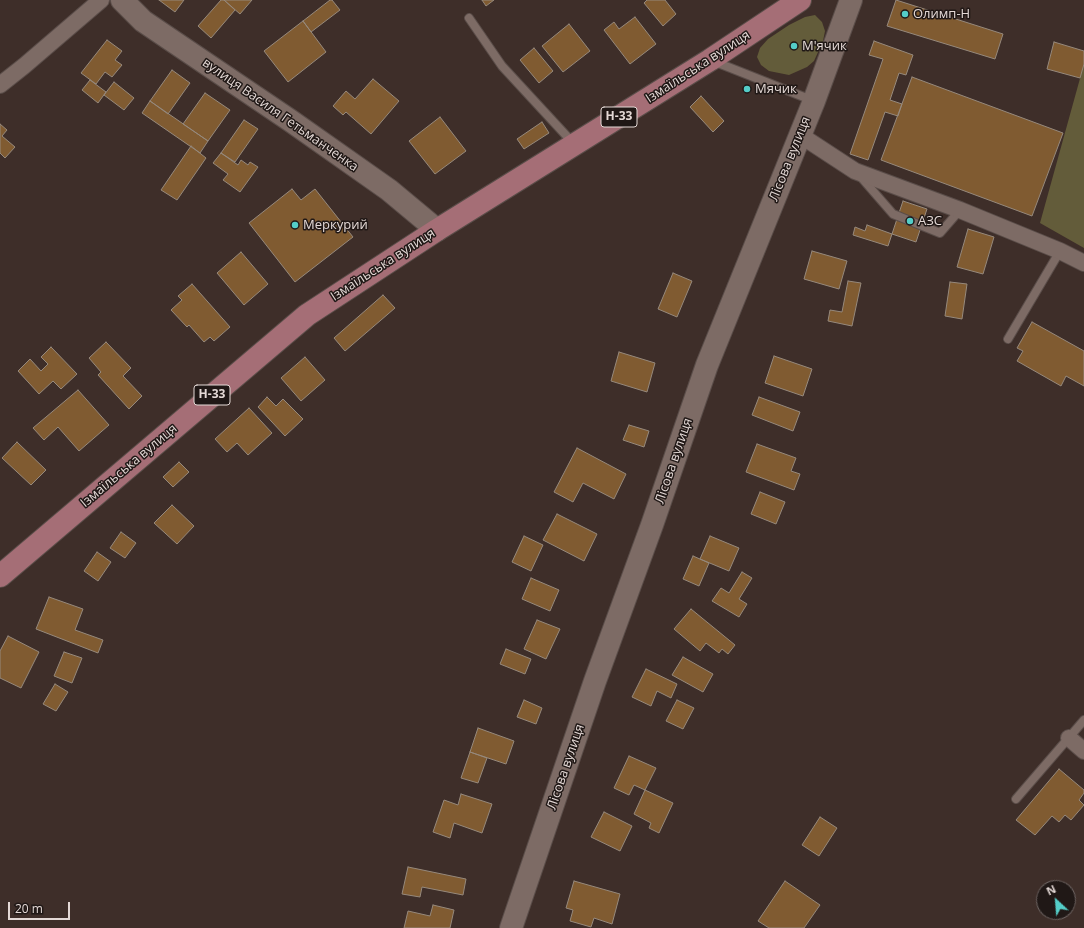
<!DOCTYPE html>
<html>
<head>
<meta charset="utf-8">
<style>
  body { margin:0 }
  #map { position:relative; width:1084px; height:928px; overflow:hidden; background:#3e2e29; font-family:"Open Sans",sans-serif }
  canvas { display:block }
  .north { position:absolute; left:1036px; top:880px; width:40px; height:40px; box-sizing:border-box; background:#201816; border:1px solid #6e6563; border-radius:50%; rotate:334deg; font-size:11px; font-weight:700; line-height:16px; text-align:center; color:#e4d9d6 }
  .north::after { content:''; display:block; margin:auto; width:14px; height:18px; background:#54cdc8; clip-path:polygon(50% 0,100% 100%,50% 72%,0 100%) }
  .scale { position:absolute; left:8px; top:902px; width:62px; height:18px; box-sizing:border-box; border:2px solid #e4d9d6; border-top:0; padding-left:5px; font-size:12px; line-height:14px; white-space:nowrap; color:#e4d9d6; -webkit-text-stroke:3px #201816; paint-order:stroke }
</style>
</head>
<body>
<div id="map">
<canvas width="1084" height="928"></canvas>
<div class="north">N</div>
<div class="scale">20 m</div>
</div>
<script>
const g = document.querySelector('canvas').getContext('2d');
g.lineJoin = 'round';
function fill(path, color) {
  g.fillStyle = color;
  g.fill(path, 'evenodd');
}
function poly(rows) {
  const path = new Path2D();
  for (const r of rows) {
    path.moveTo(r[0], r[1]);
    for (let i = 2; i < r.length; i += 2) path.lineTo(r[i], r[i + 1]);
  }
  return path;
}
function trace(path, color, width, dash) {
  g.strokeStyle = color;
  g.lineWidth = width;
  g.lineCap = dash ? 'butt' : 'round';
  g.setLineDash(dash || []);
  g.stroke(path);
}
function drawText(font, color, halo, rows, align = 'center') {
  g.font = font + ' "Open Sans",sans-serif';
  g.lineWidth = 3;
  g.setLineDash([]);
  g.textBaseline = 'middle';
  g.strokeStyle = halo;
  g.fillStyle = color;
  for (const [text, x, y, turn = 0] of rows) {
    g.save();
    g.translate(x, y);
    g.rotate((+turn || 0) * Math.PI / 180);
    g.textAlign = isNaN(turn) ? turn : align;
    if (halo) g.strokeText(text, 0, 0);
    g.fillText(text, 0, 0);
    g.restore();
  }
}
const green = poly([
  [815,15,822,22,825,31,823,41,814,61,807,67,789,75,769,71,761,65,757,57,760,48,768,39,789,25,805,17],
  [1084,64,1084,248,1040,223]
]);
const building = poly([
  [159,0,184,0,175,12,159,0],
  [221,0,224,0,235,10,211,38,198,26,221,0],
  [224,0,252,0,240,14,224,0],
  [330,0,332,0,340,10,311,32,303,21,330,0],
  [482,0,494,0,486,6,482,0],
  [647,0,665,0,676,14,663,26,644,3,647,0],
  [896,0,1003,34,995,59,887,26,896,0],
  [635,17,656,44,630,64,604,30,614,22,619,29,635,17],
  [303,21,326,52,288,82,264,51,303,21],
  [569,24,590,51,563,72,542,46,569,24],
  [107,40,122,51,115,60,122,65,112,77,105,72,96,84,81,73,107,40],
  [874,41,913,55,906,75,899,73,890,100,902,104,898,116,885,112,868,160,850,154,883,59,869,55,874,41],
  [1054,42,1084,51,1084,64,1080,78,1047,69,1054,42],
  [534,48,553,71,539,83,520,60,534,48],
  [172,70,190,83,168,114,150,101,172,70],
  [912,77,1063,133,1032,216,881,160,912,77],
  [373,79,399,101,371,134,346,112,343,115,333,106,346,91,355,99,373,79],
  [90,80,106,92,98,103,82,90,90,80],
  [114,82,134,98,124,110,104,95,114,82],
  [205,93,230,110,208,141,183,124,205,93],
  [701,96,724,121,713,132,690,107,701,96],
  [150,101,208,141,200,153,142,113,150,101],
  [440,117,466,151,435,174,409,141,440,117],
  [244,120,258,129,235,162,221,153,244,120],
  [542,122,549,133,524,149,517,139,542,122],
  [0,124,7,130,2,136,15,147,5,158,0,153,0,124],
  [191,146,206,158,177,200,161,190,191,146],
  [221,153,238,165,241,160,248,165,250,162,258,167,240,192,223,180,228,174,213,163,221,153],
  [292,189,301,200,315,189,353,237,295,282,249,223,292,189],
  [903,201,927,209,916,242,892,234,903,201],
  [867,225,892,234,888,246,853,235,855,227,865,231,867,225],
  [968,229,994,237,983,274,957,267,968,229],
  [812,251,847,261,839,289,804,279,812,251],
  [241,252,268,284,244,305,217,273,241,252],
  [673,273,692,281,677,317,658,309,673,273],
  [848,281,861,283,852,326,828,321,830,310,842,312,848,281],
  [950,282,967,284,962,319,945,316,950,282],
  [192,284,230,327,214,341,210,337,204,342,189,325,187,327,171,310,182,300,178,296,192,284],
  [383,295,395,308,345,351,334,338,383,295],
  [1032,322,1084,351,1084,386,1066,376,1061,386,1017,361,1023,351,1017,348,1032,322],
  [106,342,131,368,123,376,142,396,129,409,98,375,101,372,89,358,106,342],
  [51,347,77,374,61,389,53,381,39,394,18,371,30,359,41,371,48,364,41,357,51,347],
  [619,352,655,363,647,392,611,381,619,352],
  [774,356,812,369,803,396,765,383,774,356],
  [305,357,325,380,301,401,281,378,305,357],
  [78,390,109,425,79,451,58,427,44,440,33,428,78,390],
  [267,397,276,406,283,399,303,419,285,436,258,407,267,397],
  [759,397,800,412,793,431,752,415,759,397],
  [249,408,272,433,248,455,237,443,227,452,215,439,249,408],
  [629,425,649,431,644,447,623,440,629,425],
  [17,442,46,470,31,485,2,458,17,442],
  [757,444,796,458,791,471,800,474,794,490,746,472,757,444],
  [577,448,626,474,614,499,583,483,573,502,554,492,577,448],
  [179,462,189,472,173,487,163,477,179,462],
  [760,492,785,502,776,524,751,514,760,492],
  [172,505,194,526,177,544,154,523,172,505],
  [557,514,597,534,584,561,543,540,557,514],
  [121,532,136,543,125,558,110,548,121,532],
  [524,536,543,545,531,571,512,562,524,536],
  [710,536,739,548,729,571,700,559,710,536],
  [97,552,111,562,98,581,84,571,97,552],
  [693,556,709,563,699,586,683,579,693,556],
  [742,572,752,578,739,599,747,604,739,617,712,601,721,588,729,593,742,572],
  [531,578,559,590,550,611,522,599,531,578],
  [49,597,83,609,75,630,103,640,98,653,36,629,49,597],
  [691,609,735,645,728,654,722,649,719,653,706,643,700,651,674,629,691,609],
  [537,620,560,629,546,659,524,649,537,620],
  [8,636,39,652,21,688,0,678,0,651,8,636],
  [506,649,531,659,525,674,500,664,506,649],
  [64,652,82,658,72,683,54,676,64,652],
  [683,657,713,674,703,692,672,675,683,657],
  [646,669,677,684,671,698,657,691,651,706,632,697,646,669],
  [55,684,68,692,56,711,43,704,55,684],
  [524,700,542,708,536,724,517,717,524,700],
  [677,700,694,708,683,729,666,721,677,700],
  [478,728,514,741,506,764,470,752,478,728],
  [470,752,487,758,478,783,461,778,470,752],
  [629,756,656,768,645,790,634,785,629,795,614,788,629,756],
  [1059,769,1084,790,1084,793,1079,800,1084,805,1071,820,1065,815,1059,822,1052,816,1035,835,1016,820,1059,769],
  [645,790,673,803,659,833,649,828,651,823,634,814,645,790],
  [461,794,492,804,482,833,454,823,450,838,433,832,444,800,458,805,461,794],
  [604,812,632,826,620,851,591,837,604,812],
  [820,817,837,828,819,856,802,845,820,817],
  [408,867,466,879,463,895,422,887,420,897,402,894,408,867],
  [574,881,620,894,612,924,594,918,591,927,570,921,573,910,566,908,574,881],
  [785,881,820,905,804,928,769,928,758,921,785,881],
  [433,905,454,910,450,928,404,928,408,911,430,916,433,905]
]);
const lane = poly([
  [469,18,502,66,574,144],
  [713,61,814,101],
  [860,176,893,214,940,233,960,210],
  [1008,339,1060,251],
  [1016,799,1084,720]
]);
const street = poly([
  [0,85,24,66,101,0],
  [800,135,855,171,960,210,1060,251,1084,263],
  [1069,738,1084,751]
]);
const secondary = poly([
  [122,0,143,21,291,121,389,190,437,230],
  [511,928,595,681,652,525,707,365,814,101,851,0]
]);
const primary = poly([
  [0,576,307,315,437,230,710,60,800,0]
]);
const markers = [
  [905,14,4,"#54cdc8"],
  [794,46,4,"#54cdc8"],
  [747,89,4,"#54cdc8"],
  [910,221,4,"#54cdc8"],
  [295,225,4,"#54cdc8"]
];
const shields = [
  [619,117,36],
  [212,395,36]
];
const shieldNames = [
  ["Н-33",619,117],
  ["Н-33",212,395]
];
const poiNames = [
  ["Олимп-Н",913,14],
  ["М'ячик",802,46],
  ["Мячик",755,89],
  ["АЗС",918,221],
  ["Меркурий",303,225]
];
const streetNames = [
  ["Ізмаїльська вулиця",698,67,-33],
  ["вулиця Василя Гетьманченка",280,115,35],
  ["Лісова вулиця",790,159,-68],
  ["Ізмаїльська вулиця",383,265,-33],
  ["Лісова вулиця",674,461,-71],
  ["Ізмаїльська вулиця",129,466,-40],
  ["Лісова вулиця",566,767,-71]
];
fill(green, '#635c3a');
fill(building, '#805b31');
trace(building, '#96897c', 1);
trace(lane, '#5a4d49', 10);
trace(street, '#5a4d49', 18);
trace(secondary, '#5a4d49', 24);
trace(primary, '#5a4d49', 24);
trace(lane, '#7d6b65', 8);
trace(street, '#7d6b65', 16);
trace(secondary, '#7d6b65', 22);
trace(primary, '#a56e76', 22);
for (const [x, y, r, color] of markers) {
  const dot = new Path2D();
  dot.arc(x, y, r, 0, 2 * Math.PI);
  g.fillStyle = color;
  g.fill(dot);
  trace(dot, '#201816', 1.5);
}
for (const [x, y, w] of shields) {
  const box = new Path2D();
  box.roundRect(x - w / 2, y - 10, w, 20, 3);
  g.fillStyle = '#201816';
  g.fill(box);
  trace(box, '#e4d9d6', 1);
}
drawText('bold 12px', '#e4d9d6', null, shieldNames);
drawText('13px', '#e4d9d6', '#201816', poiNames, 'left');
drawText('13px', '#e4d9d6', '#201816', streetNames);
</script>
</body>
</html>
